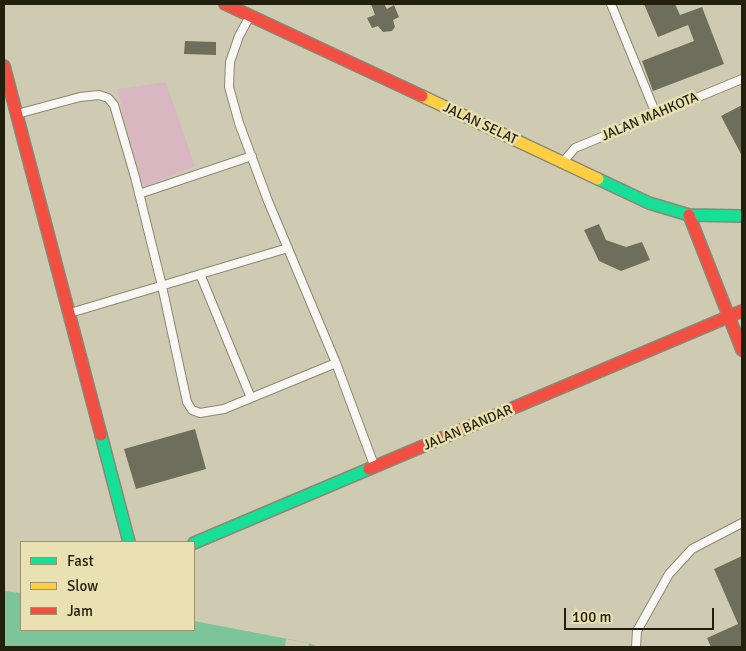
<!DOCTYPE html>
<html>
<head>
<meta charset="utf-8">
<style>
  body { margin:0 }
  #map { position:relative; width:746px; height:651px; overflow:hidden; background:#cfcbb2; font-family:Signika,sans-serif }
  canvas { display:block }
  .frame { position:absolute; inset:0; border:5px solid #221f0d; pointer-events:none }
  .legend { position:absolute; left:20px; top:541px; width:175px; height:90px; box-sizing:border-box; background:#e9e1b2; border:1px solid #999370; margin:0; padding:6px 9px; list-style:none; font-size:15px; color:#221f0d }
  .legend li { display:flex; align-items:center; gap:10px; height:25px }
  .legend b { width:25px; border:1px solid #999370 }
  .scale { position:absolute; left:564px; top:608px; width:150px; height:22px; box-sizing:border-box; border:2px solid #221f0d; border-top:0; padding-left:6px; font-size:15px; line-height:18px; white-space:nowrap; color:#221f0d; -webkit-text-stroke:4px #e9e1b2; paint-order:stroke }
</style>
</head>
<body>
<div id="map">
<canvas width="746" height="651"></canvas>
<div class="frame"></div>
<ul class="legend">
<li><b style="height:6px;background:#16e098"></b>Fast</li>
<li><b style="height:6px;background:#ffcf43"></b>Slow</li>
<li><b style="height:6px;background:#f24e42"></b>Jam</li>
</ul>
<div class="scale">100 m</div>
</div>
<script>
const g = document.querySelector('canvas').getContext('2d');
g.lineJoin = 'round';
function fill(path, color) {
  g.fillStyle = color;
  g.fill(path, 'evenodd');
}
function poly(rows) {
  const path = new Path2D();
  for (const r of rows) {
    path.moveTo(r[0], r[1]);
    for (let i = 2; i < r.length; i += 2) path.lineTo(r[i], r[i + 1]);
  }
  return path;
}
function trace(path, color, width, dash) {
  g.strokeStyle = color;
  g.lineWidth = width;
  g.lineCap = dash ? 'butt' : 'round';
  g.setLineDash(dash || []);
  g.stroke(path);
}
function drawText(font, color, halo, rows, align = 'center') {
  g.font = font + ' Signika,sans-serif';
  g.lineWidth = 5;
  g.setLineDash([]);
  g.textBaseline = 'middle';
  g.strokeStyle = halo;
  g.fillStyle = color;
  for (const [text, x, y, turn = 0] of rows) {
    g.save();
    g.translate(x, y);
    g.rotate((+turn || 0) * Math.PI / 180);
    g.textAlign = isNaN(turn) ? turn : align;
    if (halo) g.strokeText(text, 0, 0);
    g.fillText(text, 0, 0);
    g.restore();
  }
}
const green = poly([
  [166,82,195,166,146,186,141,183,117,89]
]);
const water = poly([
  [4,591,21,593,21,630,194,630,194,621,309,643,318,647,4,647]
]);
const pier = poly([
  [286,639,309,643,308,647,285,647]
]);
const building = poly([
  [371,4,384,4,387,9,394,5,399,17,393,20,395,27,392,31,383,32,378,26,372,28,367,18,375,15],
  [644,4,675,4,680,15,702,7,724,64,653,91,642,61,694,41,688,25,658,37],
  [185,41,216,42,216,55,184,54],
  [742,105,742,156,721,116],
  [599,224,606,240,626,247,642,242,650,260,621,271,599,261,584,230],
  [195,429,206,469,136,489,124,449],
  [742,556,742,647,711,647,707,638,738,624,714,569]
]);
const street = poly([
  [611,4,656,114],
  [250,16,239,36,230,62,229,87,239,123,268,201,336,363,374,465],
  [17,114,80,97,99,95,108,98,114,105,135,177,162,286,187,402,192,410,200,413,224,409,336,363],
  [563,162,575,148,742,79],
  [139,194,252,156],
  [200,274,251,398],
  [70,313,288,248],
  [636,647,637,631,669,574,692,549,742,523]
]);
const fast = poly([
  [598,179,649,203,689,215,742,216],
  [101,435,129,542],
  [194,543,369,469]
]);
const slow = poly([
  [422,96,598,179]
]);
const jam = poly([
  [225,4,422,96],
  [4,66,101,435],
  [689,215,742,350],
  [369,469,742,311]
]);
const streetNames = [
  ["JALAN MAHKOTA",650,117,-23],
  ["JALAN SELAT",480,124,25],
  ["JALAN BANDAR",468,428,-23]
];
fill(green, '#d9b7c1');
fill(water, '#7cc59a');
fill(pier, '#cfcbb2');
fill(building, '#6e6e5d');
trace(street, '#8b8774', 10);
trace(fast, '#8b8774', 14);
trace(slow, '#8b8774', 14);
trace(jam, '#8b8774', 14);
trace(street, '#f8f7f3', 8);
trace(fast, '#16e098', 11);
trace(slow, '#ffcf43', 11);
trace(jam, '#f24e42', 11);
drawText('14px', '#221f0d', '#e9e1b2', streetNames);
</script>
</body>
</html>
